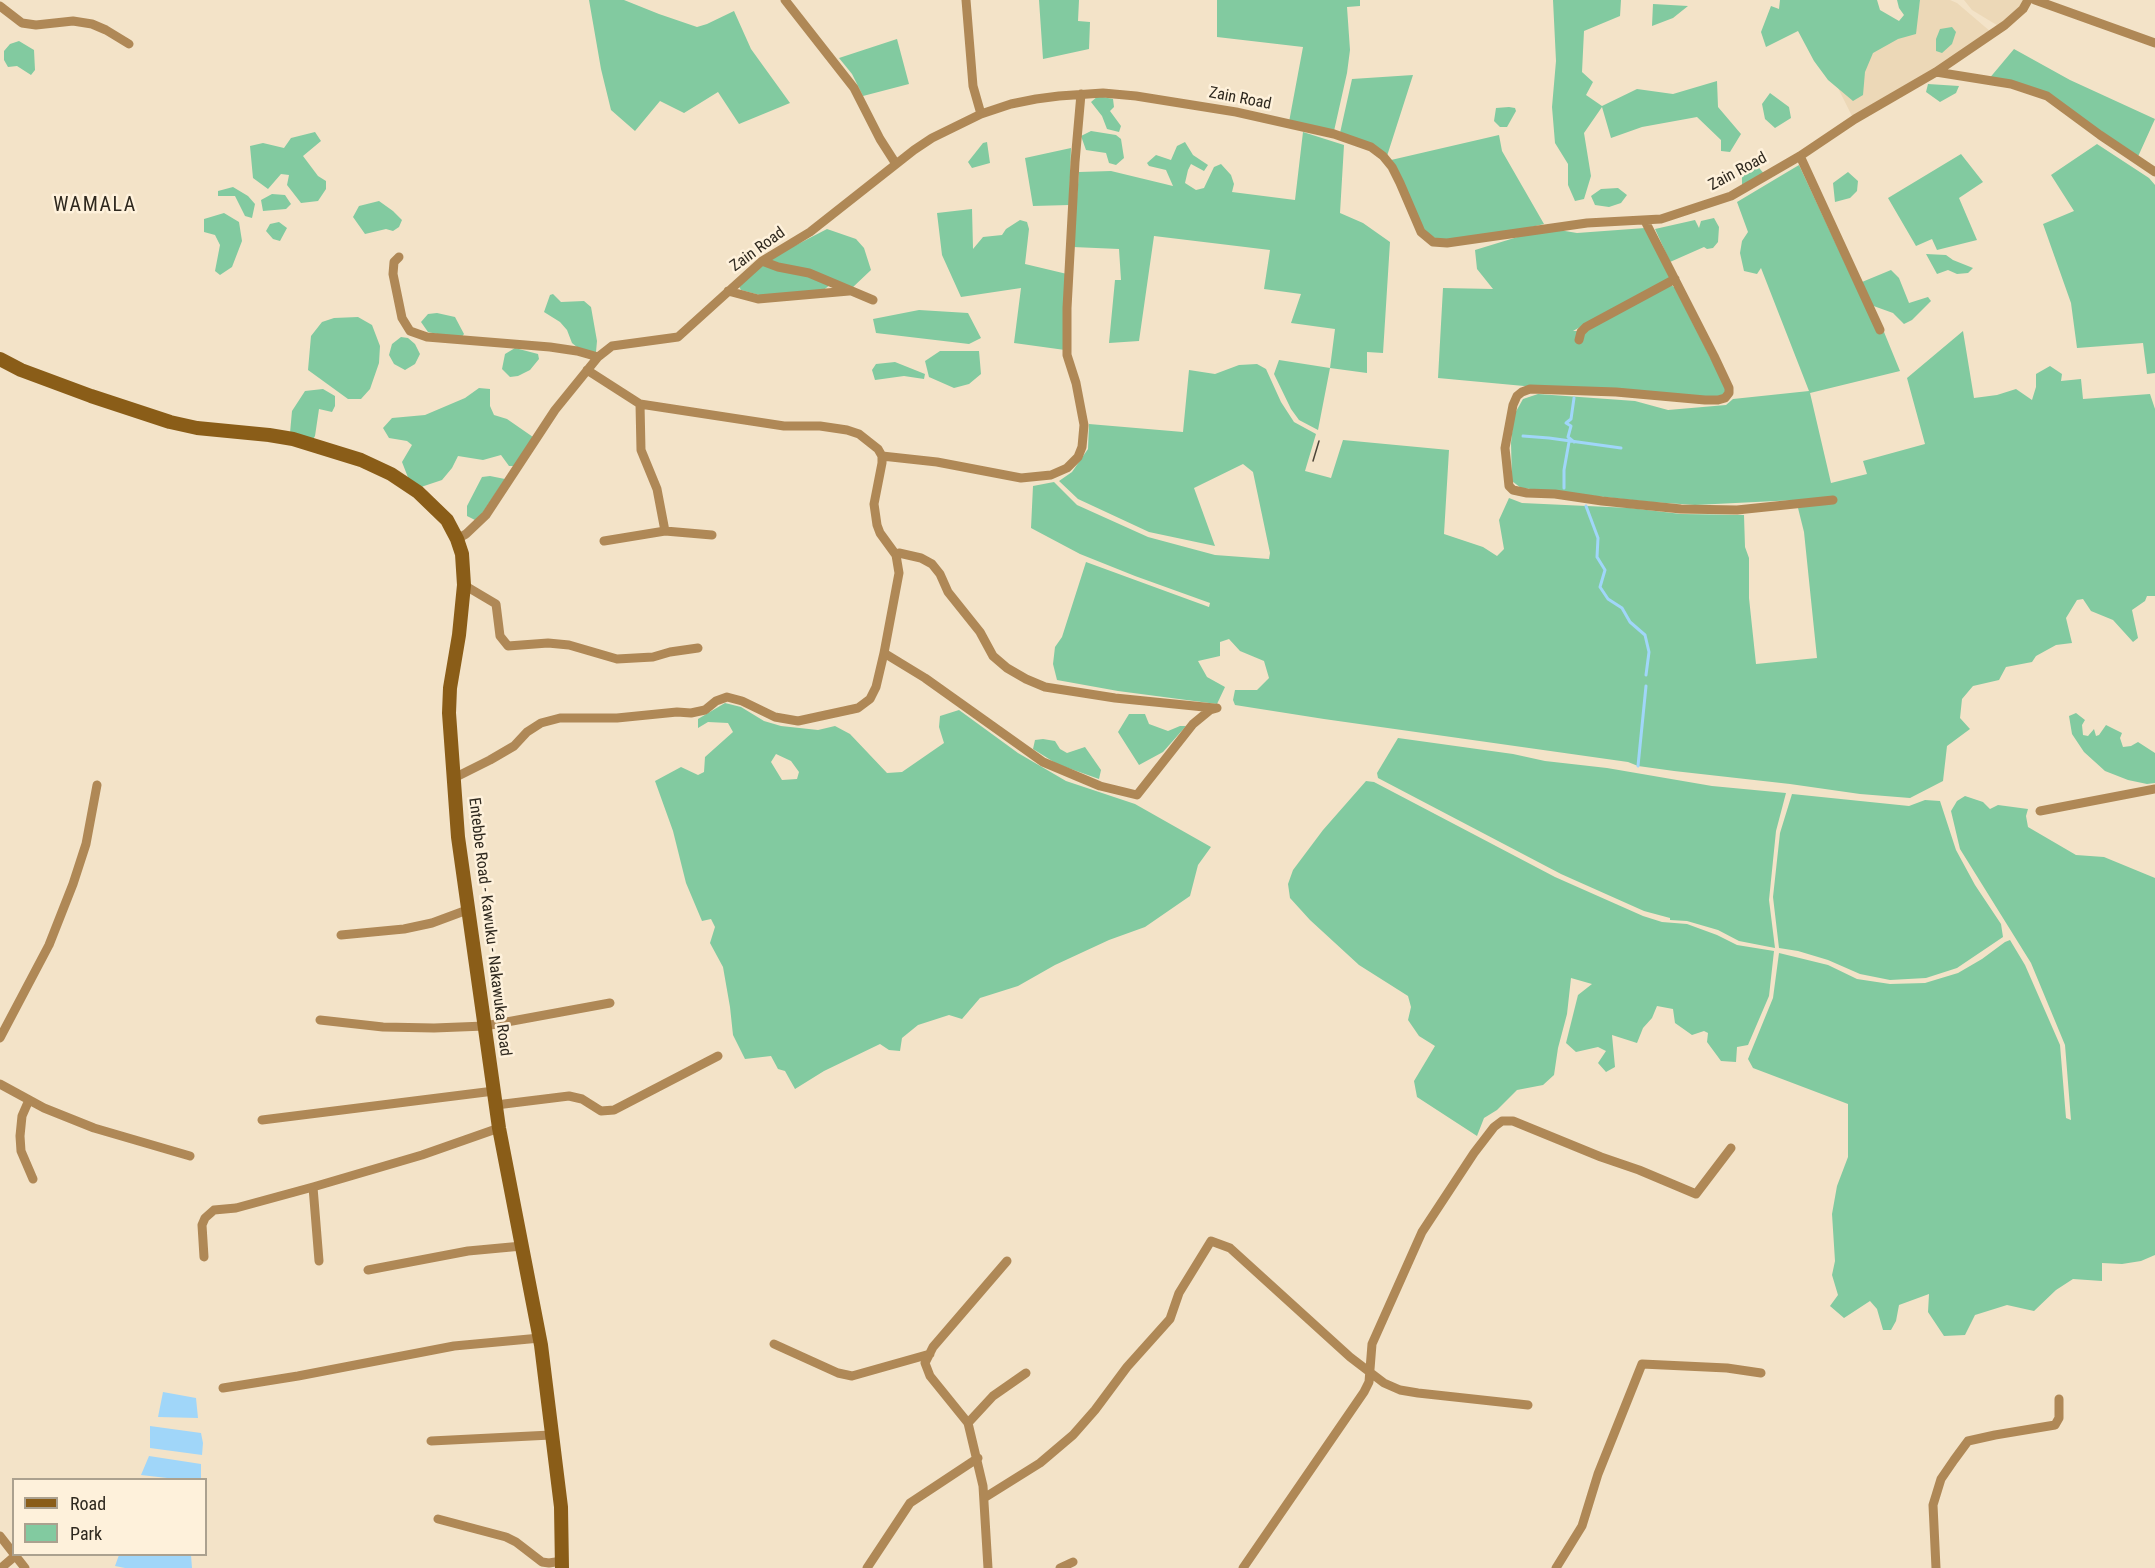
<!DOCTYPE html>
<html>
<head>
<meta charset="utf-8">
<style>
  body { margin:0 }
  #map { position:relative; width:2155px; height:1568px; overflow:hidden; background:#f3e3c8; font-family:"Roboto Condensed",sans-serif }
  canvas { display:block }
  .legend { position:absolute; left:12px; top:1478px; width:195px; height:78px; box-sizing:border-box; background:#fef1db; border:2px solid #aba18f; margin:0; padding:8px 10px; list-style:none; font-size:18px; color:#2e281e }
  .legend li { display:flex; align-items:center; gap:12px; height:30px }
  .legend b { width:30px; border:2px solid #aba18f }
</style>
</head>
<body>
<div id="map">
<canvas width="2155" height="1568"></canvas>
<ul class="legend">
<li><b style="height:8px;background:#8a5d18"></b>Road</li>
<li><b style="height:16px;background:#82caa0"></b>Park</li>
</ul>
</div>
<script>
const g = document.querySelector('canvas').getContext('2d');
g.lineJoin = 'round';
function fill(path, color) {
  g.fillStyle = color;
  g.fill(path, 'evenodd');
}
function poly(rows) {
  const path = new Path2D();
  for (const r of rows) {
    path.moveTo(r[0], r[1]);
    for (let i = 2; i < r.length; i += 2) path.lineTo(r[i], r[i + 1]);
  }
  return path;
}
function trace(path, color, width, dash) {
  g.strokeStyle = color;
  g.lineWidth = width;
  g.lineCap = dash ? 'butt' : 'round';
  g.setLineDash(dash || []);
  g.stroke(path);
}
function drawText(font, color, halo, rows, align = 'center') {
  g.font = font + ' "Roboto Condensed",sans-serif';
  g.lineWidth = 5;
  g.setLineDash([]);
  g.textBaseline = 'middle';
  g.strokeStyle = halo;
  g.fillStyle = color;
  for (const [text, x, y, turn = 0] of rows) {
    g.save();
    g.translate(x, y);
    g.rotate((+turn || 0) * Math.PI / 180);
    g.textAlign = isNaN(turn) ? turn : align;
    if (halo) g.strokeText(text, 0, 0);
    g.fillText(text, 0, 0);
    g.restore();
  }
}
const built = poly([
  [1920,0,1950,0,1957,3,1991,32,1854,120,1838,88,1873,38,1915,34],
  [1964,0,2024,0,2021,7,2000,27,1972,10]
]);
const green = poly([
  [589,0,624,0,659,14,697,27,707,24,734,11,751,49,790,103,739,124,718,92,684,113,660,101,635,131,611,110,601,69],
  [1039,0,1079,0,1078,21,1090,22,1089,49,1043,59],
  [1217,0,1360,0,1360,6,1347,7,1350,50,1347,73,1334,131,1289,122,1303,47,1217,37],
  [1553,0,1621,0,1620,16,1584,31,1582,72,1593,82,1586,95,1602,106,1637,89,1673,94,1717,81,1718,107,1741,134,1730,152,1721,151,1721,140,1697,117,1642,127,1611,138,1602,107,1584,133,1591,176,1584,199,1575,201,1568,185,1568,164,1555,143,1552,107,1556,61],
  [1780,0,1877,0,1880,10,1899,21,1904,15,1899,8,1897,0,1920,0,1916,34,1898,39,1873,53,1865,72,1863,95,1853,101,1828,80,1814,61,1798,31,1766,47,1761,32,1771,6,1779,9],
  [1653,4,1688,6,1673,18,1652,26],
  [1952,27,1956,32,1952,44,1942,53,1936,51,1936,39,1940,29],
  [897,39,909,84,863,96,852,74,839,58],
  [19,41,34,50,35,70,31,75,17,66,8,67,4,60,4,51,10,44],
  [2014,49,2070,80,2155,119,2136,161,2047,95,1988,80],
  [1413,75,1387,156,1340,133,1352,79],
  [1928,84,1959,86,1956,93,1940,102,1926,92],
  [1770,93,1789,107,1791,118,1775,128,1765,119,1762,104],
  [1098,96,1113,99,1114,107,1110,111,1121,126,1119,132,1107,129,1102,116,1091,102],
  [1509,107,1515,108,1516,111,1507,127,1500,127,1494,121,1496,108],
  [1091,131,1116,135,1121,139,1124,158,1116,165,1109,163,1106,153,1086,150,1081,136],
  [315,132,321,141,303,156,318,176,326,181,326,189,318,201,301,203,287,185,289,175,281,174,268,189,253,178,250,146,263,143,284,148,291,138],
  [1303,132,1344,145,1340,213,1363,223,1390,242,1383,353,1367,352,1367,373,1330,368,1318,430,1299,420,1291,409,1274,374,1279,360,1330,368,1335,329,1291,323,1301,294,1264,289,1270,250,1154,236,1139,341,1109,343,1115,280,1121,280,1119,249,1073,247,1079,172,1111,171,1173,186,1166,170,1149,166,1147,163,1156,155,1171,160,1177,146,1185,142,1193,155,1208,165,1204,171,1191,164,1188,170,1185,183,1196,190,1204,188,1214,167,1221,164,1231,175,1234,184,1232,192,1295,200],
  [1499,135,1502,151,1544,224,1455,245,1426,235,1391,160],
  [987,142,990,163,972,168,968,162,983,143],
  [2097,144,2149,178,2155,185,2155,373,2147,374,2143,343,2077,348,2071,303,2043,224,2074,211,2051,175],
  [1071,148,1069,205,1033,206,1025,158],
  [1961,154,1983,182,1959,198,1977,240,1937,250,1932,239,1916,246,1888,198],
  [1754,162,1766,176,1742,189,1742,168],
  [1799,165,1878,334,1884,332,1900,371,1810,393,1831,483,1867,474,1863,461,1925,444,1907,378,1963,331,1974,398,1997,395,2016,389,2032,400,2036,387,2036,374,2050,366,2062,374,2061,381,2081,379,2083,399,2150,394,2155,409,2155,596,2147,596,2145,601,2132,610,2138,638,2133,642,2113,620,2091,611,2083,599,2077,600,2066,618,2072,643,2056,645,2036,656,2032,662,2006,667,1999,680,1973,686,1962,699,1960,718,1970,729,1947,746,1943,781,1910,798,1860,794,1790,784,1674,771,1638,766,1628,762,1324,719,1235,705,1233,700,1235,690,1257,690,1269,678,1264,661,1240,651,1229,639,1220,642,1220,656,1198,661,1207,677,1225,687,1217,704,1118,691,1057,680,1053,664,1055,647,1062,637,1086,562,1209,607,1210,603,1135,576,1080,554,1031,528,1033,486,1054,482,1077,505,1148,537,1215,555,1269,559,1270,553,1253,472,1243,464,1194,488,1215,546,1149,532,1078,499,1059,481,1072,472,1088,449,1089,424,1183,432,1189,370,1215,374,1239,365,1257,364,1266,369,1281,402,1294,422,1316,434,1305,471,1331,478,1343,440,1449,450,1444,534,1483,547,1497,556,1504,549,1499,520,1509,498,1522,503,1630,508,1681,514,1744,515,1745,547,1749,558,1749,598,1756,664,1817,658,1804,532,1796,500,1695,505,1651,502,1521,488,1512,481,1511,443,1514,415,1523,399,1538,394,1635,401,1668,410,1726,405,1733,399,1809,391,1761,268,1757,274,1744,271,1740,253,1742,241,1748,232,1737,202],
  [1848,172,1858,181,1857,191,1850,198,1835,202,1833,183],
  [233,187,248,196,255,204,252,218,245,216,235,196,218,196,218,191],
  [1618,188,1627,195,1621,203,1609,207,1595,205,1591,196,1601,189],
  [272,194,285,195,291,204,286,209,263,211,261,200],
  [379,201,393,211,402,220,399,227,393,231,386,229,365,234,353,217,359,206],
  [972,209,973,249,983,237,1002,235,1006,229,1020,220,1027,222,1029,229,1025,264,1067,274,1065,350,1014,343,1021,288,961,297,942,255,937,213],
  [224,213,239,222,242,241,232,267,220,275,215,271,220,245,215,235,204,232,204,219],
  [1714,218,1719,227,1718,242,1713,248,1707,249,1704,247,1670,262,1655,229,1695,220,1699,228,1701,221],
  [279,222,287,228,280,241,273,239,266,231,270,224],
  [1547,228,1577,233,1645,228,1671,277,1573,331,1587,331,1669,283,1675,288,1727,391,1721,398,1524,386,1438,378,1443,288,1493,289,1477,269,1475,250],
  [827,229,856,239,864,248,871,270,852,288,835,281,817,295,767,297,741,290,737,283,773,257],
  [1926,254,1946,255,1953,260,1973,268,1968,273,1957,274,1948,270,1937,274],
  [1891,270,1899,278,1909,303,1928,297,1931,301,1912,320,1904,324,1893,313,1868,304,1862,282],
  [553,294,561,302,584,301,591,307,597,341,596,352,583,352,572,343,567,330,560,322,544,312,550,295],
  [919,310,968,313,981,338,969,344,876,333,873,319],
  [437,313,455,317,464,334,461,338,451,337,428,332,421,322,428,314],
  [358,317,372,325,380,346,379,363,370,389,361,399,348,399,308,370,311,336,322,322,334,318],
  [401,337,408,338,415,344,420,354,415,364,405,370,394,364,389,355,392,344],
  [515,348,538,354,539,359,530,370,518,376,510,377,502,369,505,354],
  [940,351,979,351,981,374,969,384,954,388,929,377,925,361],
  [895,362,925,374,924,379,904,376,875,380,872,370,876,364],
  [479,388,490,389,490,406,494,415,507,419,533,437,516,466,509,466,501,455,483,460,458,456,452,468,442,480,421,487,409,480,402,462,412,445,407,441,389,438,383,428,392,418,425,415,465,398],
  [323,389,335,396,335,406,332,412,319,409,315,436,312,441,290,433,292,411,305,391],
  [490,476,505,479,477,521,467,516,467,506,482,477],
  [725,703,741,707,764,721,781,726,818,730,835,726,850,734,887,773,902,772,944,743,939,727,940,716,959,710,1018,753,1066,781,1135,804,1211,847,1198,865,1190,896,1145,927,1109,940,1055,965,1018,986,980,998,962,1019,949,1015,918,1025,902,1038,900,1051,889,1050,880,1044,824,1071,795,1089,785,1071,778,1069,771,1056,745,1059,733,1035,730,1007,723,967,710,943,715,927,711,919,702,921,686,883,673,831,655,781,681,767,698,775,704,772,705,757,733,732,728,723,708,722,698,728,698,719],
  [776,754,791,761,799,772,797,779,782,780,771,762],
  [2076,713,2085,720,2082,725,2083,735,2088,736,2094,729,2096,736,2099,735,2106,725,2122,733,2120,738,2123,747,2131,746,2138,742,2155,753,2155,783,2147,784,2128,780,2105,771,2084,752,2072,734,2069,716],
  [1129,714,1145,714,1149,724,1168,731,1180,726,1186,726,1163,752,1139,765,1118,732],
  [1398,738,1513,754,1545,761,1607,768,1712,786,1786,793,1776,831,1769,900,1775,948,1739,941,1718,930,1687,921,1670,920,1670,918,1644,911,1561,874,1378,778,1377,773],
  [1043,739,1055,741,1060,749,1067,753,1085,747,1101,770,1099,779,1057,764,1033,749,1035,740],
  [1366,781,1374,782,1555,877,1643,916,1662,922,1687,924,1717,935,1737,945,1774,951,1769,996,1748,1045,1737,1047,1736,1062,1721,1061,1707,1042,1708,1033,1704,1031,1692,1035,1675,1023,1673,1009,1657,1006,1652,1018,1643,1028,1637,1043,1612,1035,1615,1067,1606,1072,1598,1063,1606,1051,1598,1047,1576,1052,1566,1043,1578,995,1592,984,1571,978,1567,1014,1558,1048,1554,1075,1543,1085,1517,1090,1497,1110,1484,1118,1477,1136,1417,1097,1414,1081,1435,1046,1419,1036,1408,1020,1411,1007,1408,996,1359,965,1310,920,1290,898,1288,884,1293,870,1323,830],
  [1792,794,1909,806,1925,800,1940,801,1956,850,1975,885,2001,924,2003,937,1957,968,1926,978,1890,980,1860,974,1828,960,1798,951,1779,948,1773,897,1780,833],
  [1965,796,1983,802,1990,809,1998,805,2028,809,2026,816,2028,827,2076,855,2104,857,2155,878,2155,1255,2141,1261,2122,1264,2102,1263,2102,1281,2073,1279,2056,1290,2034,1311,2007,1305,1975,1315,1965,1335,1944,1336,1928,1312,1929,1294,1899,1305,1896,1321,1891,1330,1883,1330,1877,1309,1870,1301,1844,1318,1830,1306,1838,1295,1832,1275,1835,1261,1832,1214,1837,1186,1848,1157,1848,1104,1753,1068,1748,1059,1773,998,1779,953,1828,965,1857,979,1890,984,1925,983,1958,973,1982,959,2005,942,2010,940,2025,965,2060,1045,2066,1118,2071,1120,2065,1045,2031,963,1960,849,1951,811,1957,801]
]);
const water = poly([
  [163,1392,196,1398,198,1418,158,1417],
  [150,1426,201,1433,203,1443,202,1455,150,1448],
  [149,1456,201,1464,201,1479,176,1479,141,1475],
  [119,1555,191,1555,192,1568,125,1568,115,1566]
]);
const stream = poly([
  [1523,436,1549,438,1621,448],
  [1574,442,1568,437,1571,426,1566,423,1571,419,1574,398],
  [1564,488,1564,470,1569,442],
  [1586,506,1598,538,1597,557,1605,570,1600,587,1608,599,1622,608,1630,622,1645,635,1649,652,1646,675],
  [1638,766,1646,686]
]);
const street = poly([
  [785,0,854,88,880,139,896,164],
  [966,0,973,86,981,114],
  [2035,0,2155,43],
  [0,6,22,23,36,25,73,21,92,24,106,30,129,44],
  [1936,72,2011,84,2047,96,2100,135,2155,172],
  [1800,156,1880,330],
  [1645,221,1714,356,1729,388,1729,393,1725,398,1718,400,1705,400,1616,392,1530,389,1522,392,1517,396,1513,405,1505,448,1509,486,1513,490,1527,493,1555,494,1602,501,1681,509,1737,510,1833,500],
  [399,257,394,262,393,274,402,318,410,331,427,337,550,347,577,351,598,357],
  [762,261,778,267,809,273,873,300],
  [728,291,758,299,849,291],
  [1579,340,1581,332,1586,327,1675,279],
  [882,456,937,462,1021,478,1051,475,1067,468,1078,457,1082,447,1084,425,1076,383,1067,355,1067,308,1075,162,1081,94],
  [665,531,712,535],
  [457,539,466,534,486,515,555,410,598,357,612,346,678,337,762,261,810,232,914,150,932,138,981,114,1011,104,1036,99,1059,96,1103,93,1136,96,1236,112,1334,134,1371,147,1383,156,1392,167,1400,183,1421,232,1433,242,1447,243,1587,223,1661,219,1731,196,1800,156,1855,119,1936,72,2005,25,2023,9,2028,0],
  [604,541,665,531,657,489,641,450,640,404],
  [896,555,899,553,921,558,932,564,940,574,948,592,980,632,993,656,1007,668,1026,679,1045,687,1115,698,1214,708],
  [464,585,496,604,500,636,508,646,548,643,569,645,617,659,653,657,670,652,698,648],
  [884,653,925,678,1043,762,1100,786,1137,795,1193,724,1210,710,1217,708],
  [454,778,490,760,514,746,527,732,541,723,560,718,617,718,677,712,691,713,705,710,716,701,727,697,742,701,775,717,798,721,858,708,870,699,876,687,884,653,899,573,896,555,880,533,877,525,874,504,882,463,882,456,878,449,859,434,847,430,820,426,784,426,640,404,587,370],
  [2040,811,2155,789],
  [341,935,404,929,432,923,467,910],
  [320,1020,383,1027,434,1028,485,1026,610,1003],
  [0,1038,49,945,73,884,86,844,97,785],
  [0,1084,44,1108,94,1128,190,1156],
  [29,1100,22,1116,20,1136,21,1151,33,1179],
  [496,1105,569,1096,582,1099,601,1111,614,1110,718,1056],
  [262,1120,494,1091],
  [313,1187,319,1261],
  [204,1257,202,1225,205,1218,214,1210,236,1208,313,1187,422,1155,499,1128],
  [368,1270,468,1251,522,1246],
  [774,1344,838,1373,852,1376,930,1354],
  [223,1388,298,1376,454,1346,540,1338],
  [968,1423,930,1376,925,1363,933,1347,1007,1261],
  [431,1441,551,1435],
  [984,1498,1040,1463,1073,1435,1095,1410,1127,1367,1170,1319,1179,1293,1211,1241,1230,1248,1350,1357,1384,1383,1400,1390,1418,1393,1528,1405],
  [438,1519,506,1537,516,1542,542,1562,549,1563,562,1561],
  [0,1536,25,1568],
  [1,1568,15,1556],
  [867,1568,910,1503,978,1458],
  [988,1568,983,1486,968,1423,993,1396,1026,1373],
  [1060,1568,1073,1562],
  [1243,1568,1364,1392,1369,1382,1372,1344,1422,1232,1474,1153,1494,1127,1502,1121,1513,1121,1601,1157,1639,1170,1696,1194,1731,1148],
  [1556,1568,1582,1526,1598,1474,1642,1364,1727,1368,1761,1373],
  [1936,1568,1933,1505,1941,1479,1954,1460,1968,1441,1995,1435,2055,1425,2059,1418,2059,1399]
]);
const secondary = poly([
  [0,359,21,370,91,396,170,422,197,428,269,435,293,439,361,460,391,474,418,492,447,520,457,539,462,554,464,585,459,635,450,688,449,713,458,837,499,1128,541,1345,561,1507,562,1568]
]);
const tram = poly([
  [1313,461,1319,441]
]);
const streetNames = [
  ["Zain Road",1240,99,11],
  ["Zain Road",1738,172,-28],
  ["Zain Road",758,250,-36],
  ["Entebbe Road - Kawuku - Nakawuka Road",489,927,83]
];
const quarterNames = [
  ["WAMALA",95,206]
];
fill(built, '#ecd8b7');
fill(green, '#82caa0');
fill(water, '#a0d6f9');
trace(stream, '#a0d6f9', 3);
trace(street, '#af8856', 9);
trace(secondary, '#8a5d18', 14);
trace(tram, '#4d4538', 1.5);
drawText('16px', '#2e281e', '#fef1db', streetNames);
g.letterSpacing = '1.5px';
drawText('20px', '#2e281e', '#fef1db', quarterNames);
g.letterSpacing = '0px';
</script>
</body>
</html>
